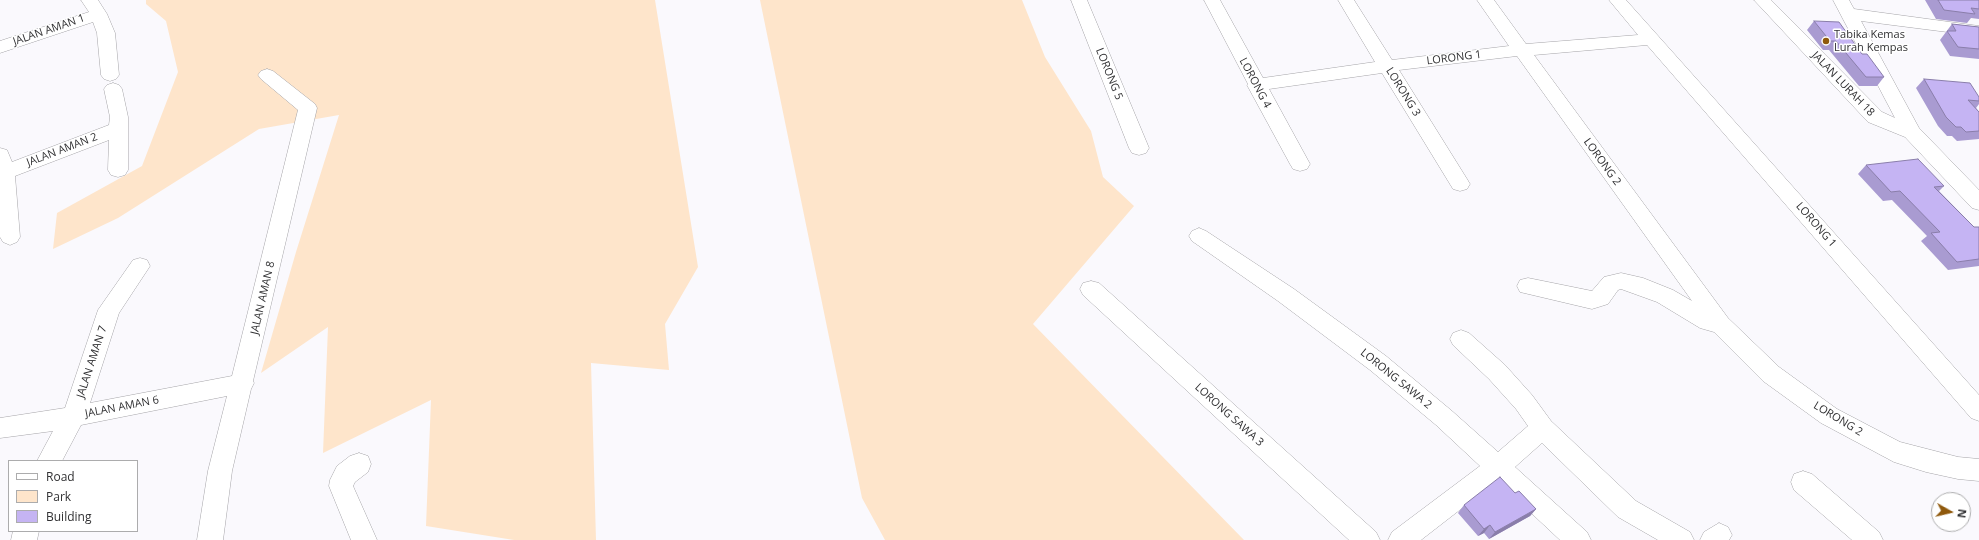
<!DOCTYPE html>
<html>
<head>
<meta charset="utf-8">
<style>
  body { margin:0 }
  #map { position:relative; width:1979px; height:540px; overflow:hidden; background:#faf9fd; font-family:"Open Sans",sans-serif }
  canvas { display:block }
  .legend { position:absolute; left:8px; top:460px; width:130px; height:72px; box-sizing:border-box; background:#fff; border:1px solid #acacad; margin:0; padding:5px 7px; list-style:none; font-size:12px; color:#303032 }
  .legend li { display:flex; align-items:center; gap:8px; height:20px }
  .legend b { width:20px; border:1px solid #acacad }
  .north { position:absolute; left:1931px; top:492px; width:40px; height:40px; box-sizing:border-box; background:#fff; border:1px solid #acacad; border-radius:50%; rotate:98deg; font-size:11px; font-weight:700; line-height:16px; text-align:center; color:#303032 }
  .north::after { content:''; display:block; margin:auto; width:14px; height:18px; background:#8f590c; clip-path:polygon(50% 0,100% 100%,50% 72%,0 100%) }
</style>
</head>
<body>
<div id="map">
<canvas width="1979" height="540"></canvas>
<ul class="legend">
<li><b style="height:5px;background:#fff"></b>Road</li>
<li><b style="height:11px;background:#fee5cb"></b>Park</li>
<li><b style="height:11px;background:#c5b4f3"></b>Building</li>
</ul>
<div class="north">N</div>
</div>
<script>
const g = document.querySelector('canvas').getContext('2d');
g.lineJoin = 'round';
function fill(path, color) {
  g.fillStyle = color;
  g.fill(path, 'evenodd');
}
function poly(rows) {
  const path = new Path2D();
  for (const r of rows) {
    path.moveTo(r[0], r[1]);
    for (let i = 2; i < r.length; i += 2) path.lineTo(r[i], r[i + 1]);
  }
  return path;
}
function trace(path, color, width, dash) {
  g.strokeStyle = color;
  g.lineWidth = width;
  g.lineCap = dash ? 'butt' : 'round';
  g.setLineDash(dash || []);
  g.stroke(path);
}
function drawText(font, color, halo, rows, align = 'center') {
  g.font = font + ' "Open Sans",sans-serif';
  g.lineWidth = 3;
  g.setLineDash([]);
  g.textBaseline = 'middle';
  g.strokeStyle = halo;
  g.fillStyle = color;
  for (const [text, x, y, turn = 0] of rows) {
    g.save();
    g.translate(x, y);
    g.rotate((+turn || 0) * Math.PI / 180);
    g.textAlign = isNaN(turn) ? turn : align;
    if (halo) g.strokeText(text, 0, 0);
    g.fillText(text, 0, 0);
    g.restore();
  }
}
const green = poly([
  [146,0,655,0,698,267,665,324,669,370,591,363,596,540,514,540,426,526,431,400,323,453,328,327,261,373,296,252,339,115,259,129,118,218,53,249,57,213,142,166,178,72,166,21,146,4],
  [760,0,1022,0,1045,57,1091,131,1103,177,1134,206,1033,324,1244,540,885,540,862,498]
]);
const street = poly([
  [81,0,98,0,107,14,115,33,119,75,116,79,110,81,104,79,101,75,97,33,93,22,0,53,0,41,89,12,81,0],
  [1071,0,1087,0,1149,148,1146,153,1139,155,1132,153,1129,148,1071,0],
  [1204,0,1220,0,1263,78,1375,62,1338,0,1354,0,1392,60,1509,46,1477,0,1494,0,1526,44,1638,35,1609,0,1626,0,1979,395,1979,421,1971,418,1647,45,1534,55,1728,318,1779,367,1837,409,1900,442,1958,457,1979,459,1979,481,1958,479,1926,472,1894,462,1821,423,1763,381,1714,332,1700,328,1657,302,1621,289,1618,290,1608,304,1592,309,1520,292,1517,286,1520,280,1528,278,1592,291,1604,277,1621,273,1643,278,1673,290,1692,301,1517,56,1399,70,1467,179,1470,184,1467,189,1460,191,1453,189,1382,73,1269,89,1310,164,1307,169,1300,171,1293,169,1290,164,1247,85,1248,84,1204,0],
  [1754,0,1771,0,1882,112,1895,118,1833,0,1849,0,1854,9,1979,26,1979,36,1861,21,1919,128,1979,190,1979,210,1972,208,1905,137,1868,122,1754,0],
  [267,69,273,71,315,104,317,108,253,381,254,383,251,389,232,471,223,540,197,540,208,471,227,396,81,425,62,461,37,461,53,431,0,438,0,418,65,408,98,310,133,260,140,258,147,260,150,266,119,313,90,403,232,376,298,110,261,79,258,75,261,71,267,69],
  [113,83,119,85,122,89,128,117,128,170,125,175,118,177,111,175,108,170,109,140,15,176,20,237,17,242,10,245,3,242,0,237,0,148,7,150,12,162,109,125,110,117,104,89,107,85,113,83],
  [1199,228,1206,231,1294,289,1386,356,1452,411,1498,452,1528,426,1516,409,1489,379,1453,345,1450,339,1453,333,1461,330,1469,333,1505,365,1532,395,1551,421,1636,501,1690,532,1694,540,1658,540,1618,517,1542,443,1515,467,1587,532,1591,540,1560,540,1497,481,1421,540,1388,540,1392,532,1480,466,1436,425,1370,370,1278,301,1192,241,1189,236,1192,231,1199,228],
  [1091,281,1099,283,1376,532,1380,540,1349,540,1083,295,1080,289,1083,283,1091,281],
  [359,453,368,456,371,464,368,472,355,482,353,486,377,540,351,540,329,486,330,480,337,466,350,456,359,453],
  [1803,471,1812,474,1879,532,1883,540,1852,540,1794,490,1791,482,1794,474,1803,471],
  [1719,523,1728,527,1732,535,1729,540,1700,540,1704,532,1719,523],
  [13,531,39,531,37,540,11,540,13,531]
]);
const wall = poly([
  [1925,0,1979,0,1979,19,1971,18,1967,23,1936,19],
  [1814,21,1862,54,1884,77,1877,86,1859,86,1829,50,1823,50,1807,30],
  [1952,24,1979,27,1979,59,1950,56,1940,40],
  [1924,79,1979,97,1979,104,1976,108,1979,112,1979,139,1957,141,1952,136,1947,136,1938,126,1916,88],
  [1866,165,1944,186,1939,191,1974,227,1979,227,1979,266,1948,270,1921,241,1927,236,1892,200,1883,201,1858,174],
  [1515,493,1536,509,1530,516,1489,539,1484,533,1478,536,1458,513,1464,505]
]);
const shadedWall = poly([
  [1536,509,1530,516,1489,539,1495,532],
  [1490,525,1484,533,1478,536,1484,529]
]);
const building = poly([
  [1938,0,1979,0,1979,9,1971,8,1975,14,1944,10,1938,0],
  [1814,21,1839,22,1862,54,1867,54,1884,77,1866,77,1836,41,1830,41,1814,21],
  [1952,24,1979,27,1979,49,1958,47,1947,31,1956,31,1952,24],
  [1924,79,1970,83,1979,97,1979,101,1968,100,1979,112,1979,131,1966,132,1961,127,1956,127,1946,117,1924,79],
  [1918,159,1944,186,1934,187,1974,227,1979,227,1979,259,1957,262,1931,233,1940,232,1900,191,1891,192,1866,165,1918,159],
  [1500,477,1515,493,1519,491,1536,509,1495,532,1490,525,1484,529,1464,505,1500,477]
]);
const markers = [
  [1826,41,4,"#8f590c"]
];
const streetNames = [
  ["JALAN AMAN 1",49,30,-19],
  ["LORONG 1",1454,58,-7],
  ["LORONG 5",1109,74,68],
  ["LORONG 4",1255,83,62],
  ["JALAN LURAH 18",1843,84,46],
  ["LORONG 3",1403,92,58],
  ["JALAN AMAN 2",62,150,-21],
  ["LORONG 2",1602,162,54],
  ["LORONG 1",1816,225,49],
  ["JALAN AMAN 8",263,298,-77],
  ["JALAN AMAN 7",92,362,-72],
  ["LORONG SAWA 2",1396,379,39],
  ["JALAN AMAN 6",122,407,-11],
  ["LORONG SAWA 3",1229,415,42],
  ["LORONG 2",1838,419,31]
];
const poiNames = [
  ["Tabika Kemas",1834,35],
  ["Lurah Kempas",1834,48]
];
fill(green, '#fee5cb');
trace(street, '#a5a4a8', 1);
fill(street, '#fff');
fill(wall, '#a99bd1');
fill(shadedWall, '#8a7eaa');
fill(building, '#c5b4f3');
trace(building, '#8a7eaa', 1);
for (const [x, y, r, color] of markers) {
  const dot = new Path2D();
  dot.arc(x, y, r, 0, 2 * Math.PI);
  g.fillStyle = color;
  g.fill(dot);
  trace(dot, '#fff', 1.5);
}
drawText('11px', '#303032', '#fff', streetNames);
drawText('11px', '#303032', '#fff', poiNames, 'left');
</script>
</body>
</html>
